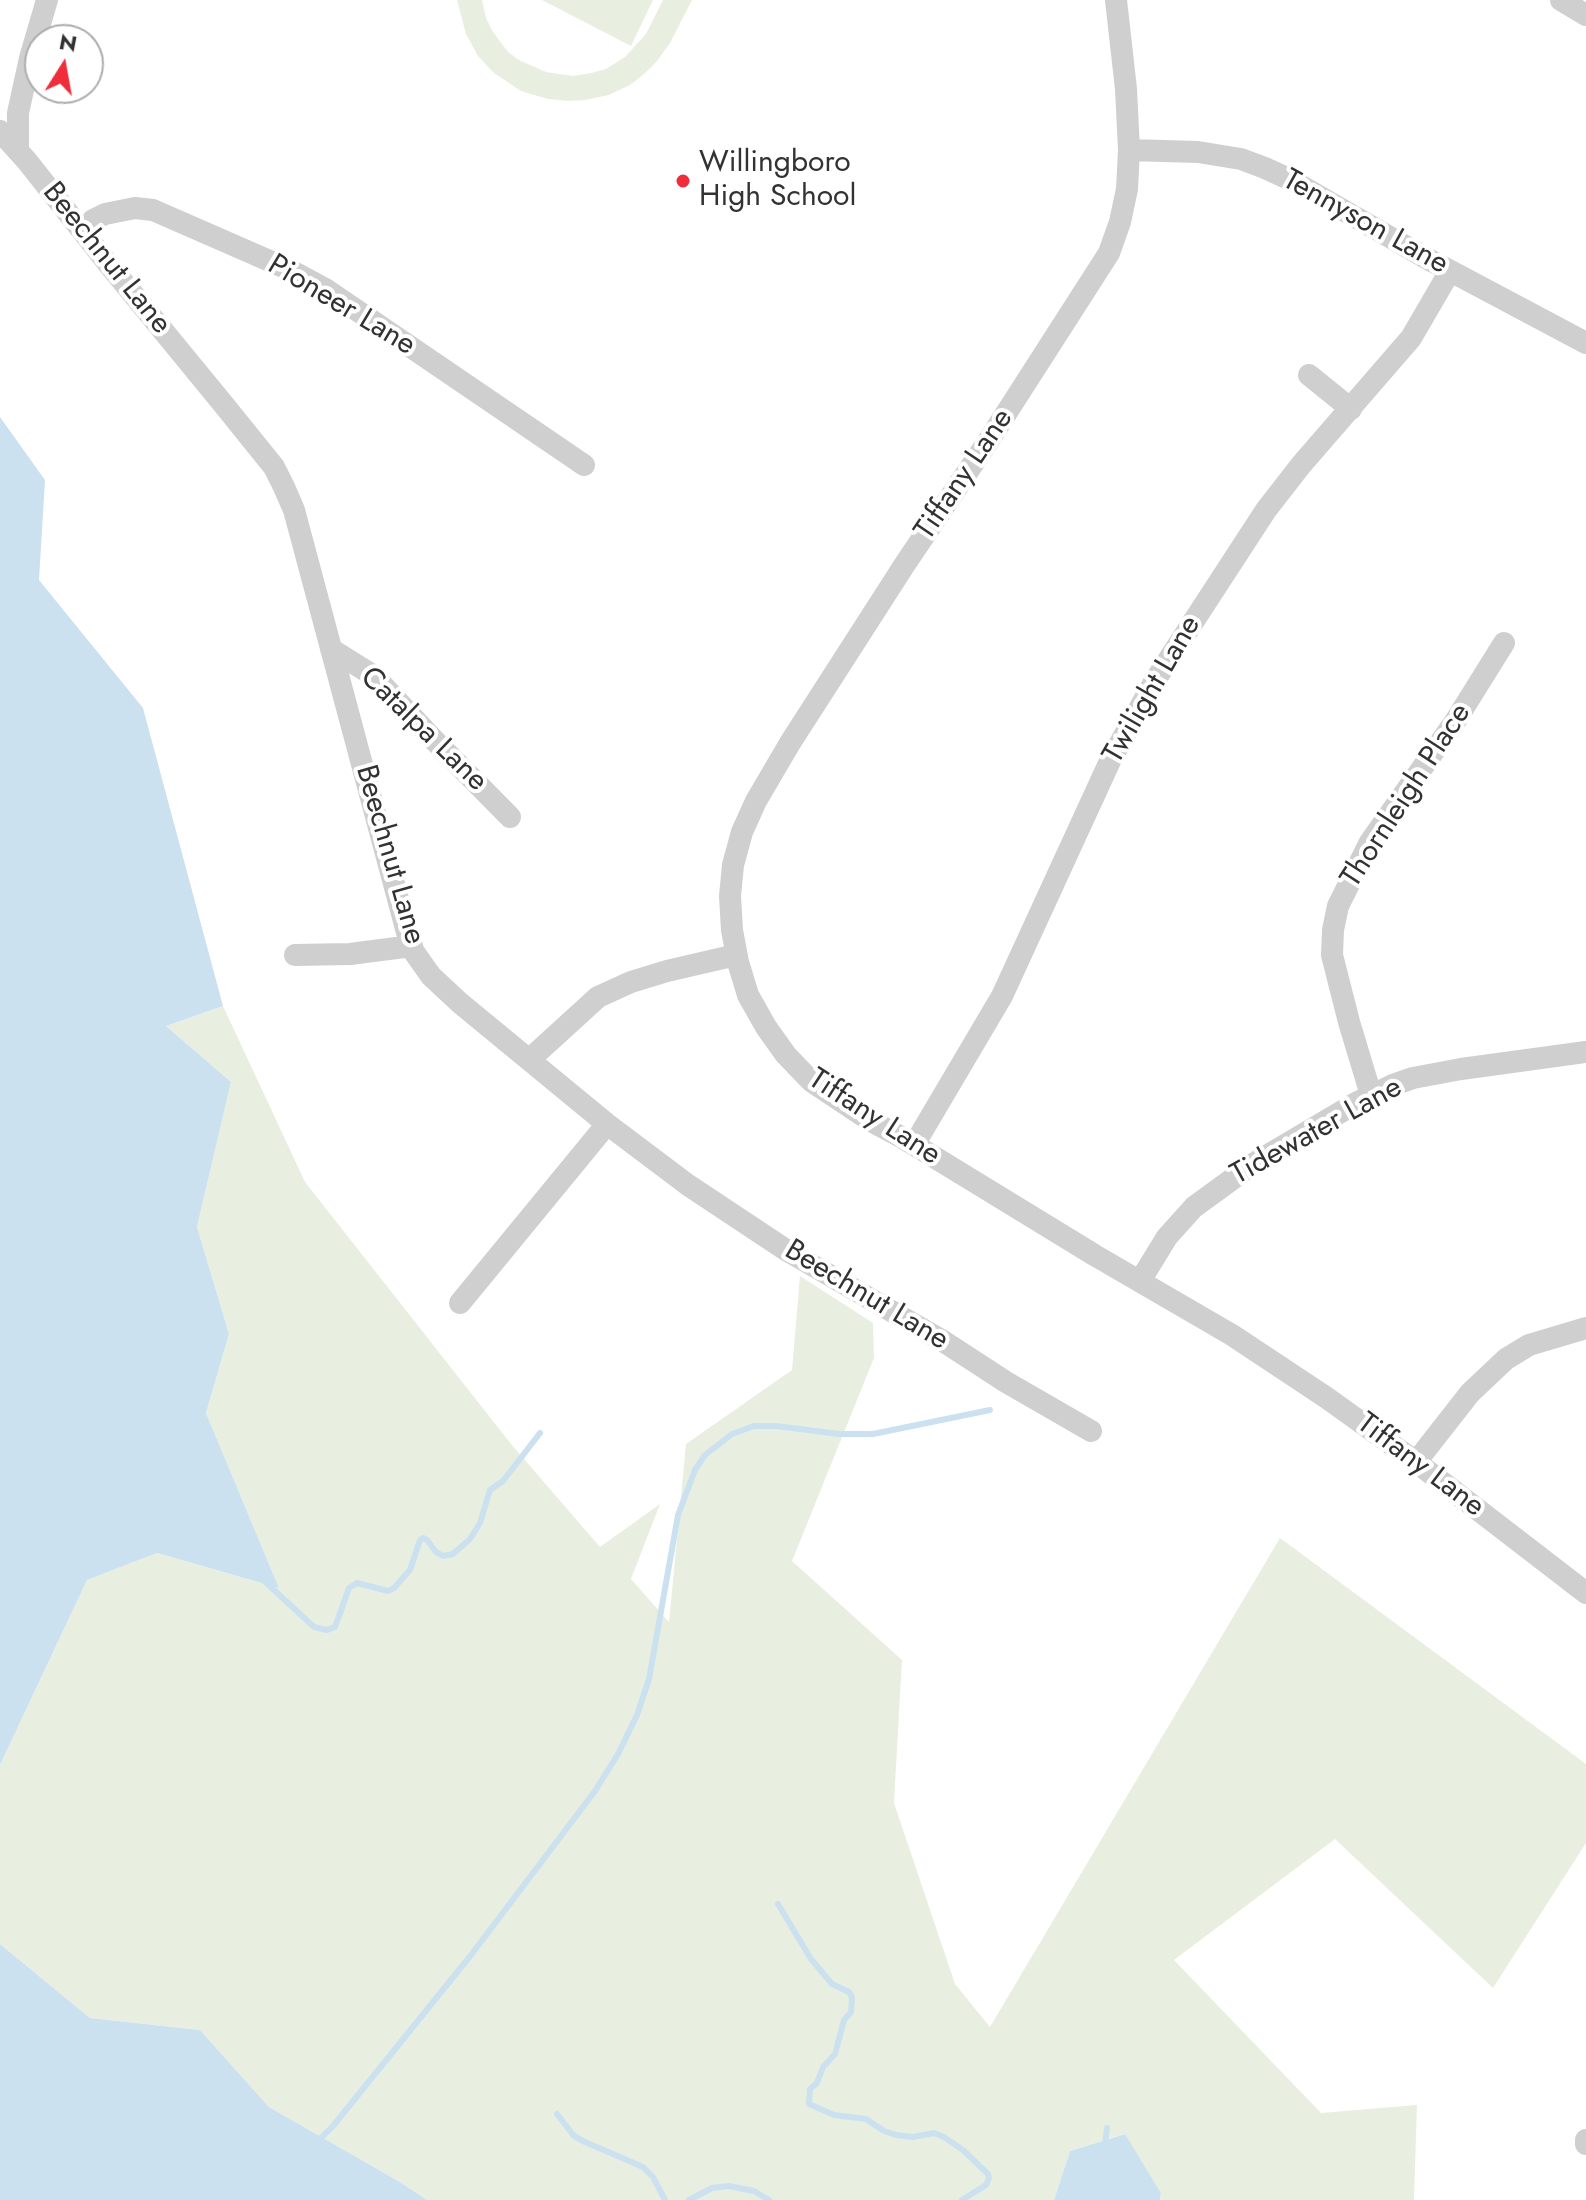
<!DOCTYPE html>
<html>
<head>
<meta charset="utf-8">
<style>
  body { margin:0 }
  #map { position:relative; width:1586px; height:2200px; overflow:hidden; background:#fff; font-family:Jost,sans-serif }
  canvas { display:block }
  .north { position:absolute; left:24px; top:24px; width:80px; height:80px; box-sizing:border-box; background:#fff; border:2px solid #adadad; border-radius:50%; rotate:11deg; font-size:22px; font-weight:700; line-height:32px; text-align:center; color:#323232 }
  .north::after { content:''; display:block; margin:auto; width:28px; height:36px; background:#f02d3b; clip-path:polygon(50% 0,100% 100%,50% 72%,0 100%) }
</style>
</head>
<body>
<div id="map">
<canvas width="1586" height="2200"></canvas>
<div class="north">N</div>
</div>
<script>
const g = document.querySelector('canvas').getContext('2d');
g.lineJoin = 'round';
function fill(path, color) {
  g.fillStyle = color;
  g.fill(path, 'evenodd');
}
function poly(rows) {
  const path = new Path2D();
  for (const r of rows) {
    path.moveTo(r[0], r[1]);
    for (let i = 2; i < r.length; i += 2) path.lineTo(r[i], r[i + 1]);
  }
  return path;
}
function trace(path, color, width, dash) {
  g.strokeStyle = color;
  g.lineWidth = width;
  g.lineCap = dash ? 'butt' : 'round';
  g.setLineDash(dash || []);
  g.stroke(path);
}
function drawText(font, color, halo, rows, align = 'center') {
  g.font = font + ' Jost,sans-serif';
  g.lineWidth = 8;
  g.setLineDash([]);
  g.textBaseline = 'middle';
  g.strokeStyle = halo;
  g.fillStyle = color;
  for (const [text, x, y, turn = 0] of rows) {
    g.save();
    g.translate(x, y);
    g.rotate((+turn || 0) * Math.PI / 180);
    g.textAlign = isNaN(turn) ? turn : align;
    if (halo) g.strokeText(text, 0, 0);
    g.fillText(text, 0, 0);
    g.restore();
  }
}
const green = poly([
  [457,0,482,0,486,18,493,32,508,52,519,60,546,72,573,76,591,73,606,69,625,57,646,34,663,0,692,0,670,43,657,61,644,74,630,85,609,95,585,100,568,101,548,99,521,91,494,73,478,56,466,34],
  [542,0,653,0,631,46],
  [223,1006,305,1182,511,1444,600,1547,660,1504,631,1579,669,1622,686,1444,792,1370,800,1276,873,1323,874,1358,792,1561,902,1660,894,1803,955,1984,990,2027,1280,1538,1586,1764,1586,1843,1493,1988,1335,1839,1174,1960,1321,2113,1417,2105,1414,2200,1160,2200,1161,2193,1124,2134,1070,2151,1054,2200,427,2200,400,2182,269,2107,200,2030,90,2018,0,1944,0,1765,87,1580,157,1553,279,1588,206,1413,229,1334,197,1227,231,1082,166,1026]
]);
const water = poly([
  [0,417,45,480,39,580,143,708,223,1006,166,1026,231,1082,197,1227,229,1334,206,1413,279,1588,157,1553,87,1580,0,1765],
  [0,1944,90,2018,200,2030,269,2107,400,2182,427,2200,0,2200],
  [1125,2134,1161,2193,1160,2200,1054,2200,1070,2151]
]);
const stream = poly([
  [262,1579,314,1627,327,1630,335,1627,349,1588,357,1583,388,1591,394,1588,410,1570,420,1540,423,1538,427,1540,436,1552,443,1556,453,1554,470,1539,480,1523,490,1490,503,1481,540,1433],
  [778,1904,811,1959,832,1984,849,1992,852,1997,851,2012,844,2020,835,2054,823,2067,817,2083,810,2089,809,2104,834,2115,866,2119,884,2131,896,2135,913,2137,934,2133,944,2137,963,2150,988,2174,989,2178,986,2185,962,2200],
  [557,2114,574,2136,585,2142,643,2167,653,2177,665,2200],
  [318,2141,333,2126,471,1955,595,1791,618,1754,637,1715,649,1679,678,1515,695,1470,705,1455,732,1434,754,1426,776,1426,839,1434,873,1434,990,1410],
  [1105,2144,1107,2128],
  [689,2200,712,2188,729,2186,754,2191,769,2200]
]);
const minor = poly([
  [1116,0,1126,89,1129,150,1127,189,1120,222,1109,253,989,440,905,564,790,743,756,801,742,832,733,865,730,896,732,930,738,962,748,995,766,1027,786,1055,811,1081,871,1121,903,1138,1096,1256,1232,1335,1327,1398,1416,1462,1586,1593],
  [1561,0,1586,15],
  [0,131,27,161,110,266,224,405,274,467,284,487,294,510,409,940,414,952,431,976,460,1003,607,1124,688,1185,786,1250,943,1341,1006,1382,1091,1431],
  [1129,150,1198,152,1241,159,1265,168,1291,180,1426,258,1586,343],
  [18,151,18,113,30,58,47,0],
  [85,234,93,220,105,214,135,208,153,210,288,269,327,290,584,465],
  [1309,375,1351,409],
  [331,649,374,676,434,740,510,817],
  [295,955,350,954,412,946],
  [530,1059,598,997,631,982,667,971,736,955],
  [1371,1095,1349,1022,1332,955,1333,930,1338,906,1370,842,1456,720,1504,643],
  [914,1145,1002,996,1110,761,1154,682,1266,510,1301,465,1411,338,1450,271],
  [1140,1281,1167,1237,1194,1207,1253,1164,1356,1103,1393,1085,1413,1078,1461,1069,1586,1052],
  [460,1303,607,1124],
  [1416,1462,1470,1393,1506,1359,1529,1345,1586,1328],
  [1586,2140,1586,2144]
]);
const markers = [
  [683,181,8,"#f02d3b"]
];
const poiNames = [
  ["Willingboro",699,164],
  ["High School",699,198]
];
const streetNames = [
  ["Tennyson Lane",1365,223,29],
  ["Beechnut Lane",106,259,51],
  ["Pioneer Lane",341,306,31],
  ["Tiffany Lane",965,475,-56],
  ["Twilight Lane",1153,690,-60],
  ["Catalpa Lane",423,730,44],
  ["Thornleigh Place",1407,796,-57],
  ["Beechnut Lane",389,855,74],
  ["Tiffany Lane",874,1118,33],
  ["Tidewater Lane",1317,1132,-29],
  ["Beechnut Lane",866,1296,31],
  ["Tiffany Lane",1420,1466,37]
];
fill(green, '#e8efe0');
fill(water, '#cce1ef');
trace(stream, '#cce1ef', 6);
trace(minor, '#cfcfcf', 22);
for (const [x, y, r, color] of markers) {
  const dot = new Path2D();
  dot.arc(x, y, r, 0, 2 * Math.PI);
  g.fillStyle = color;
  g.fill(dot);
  trace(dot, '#fff', 3);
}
drawText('30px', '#323232', '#fff', poiNames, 'left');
drawText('30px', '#323232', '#fff', streetNames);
</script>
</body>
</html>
